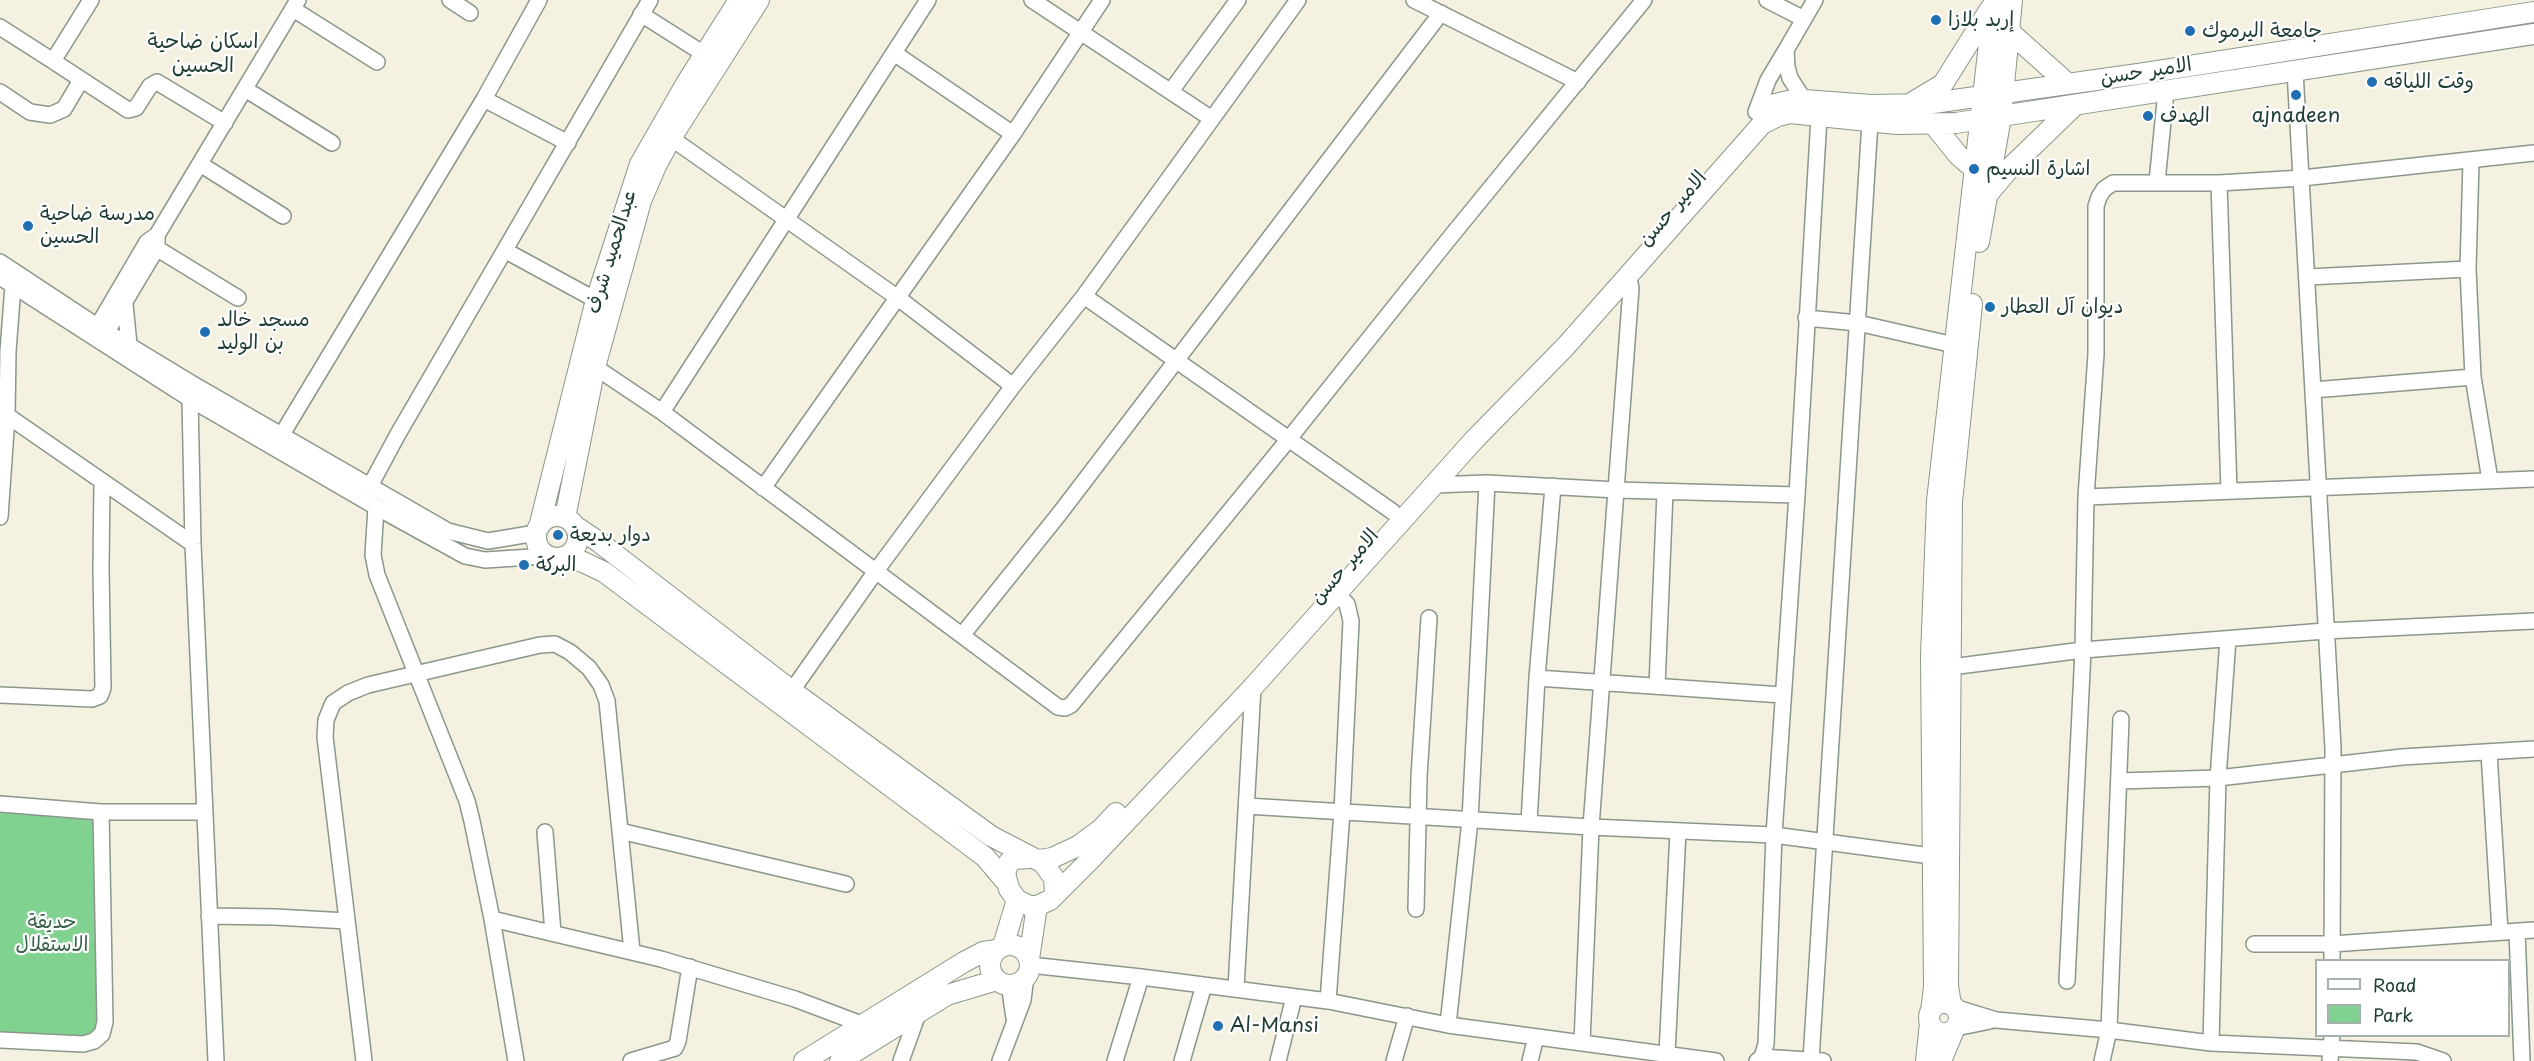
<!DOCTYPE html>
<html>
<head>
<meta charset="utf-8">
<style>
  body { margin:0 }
  #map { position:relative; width:2534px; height:1061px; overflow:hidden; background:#f4f1e1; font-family:"Playpen Sans",sans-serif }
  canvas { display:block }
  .legend { position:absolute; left:2315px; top:959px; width:195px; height:78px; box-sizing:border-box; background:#fff; border:2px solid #a5b1ae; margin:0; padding:8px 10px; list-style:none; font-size:18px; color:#1f3d34 }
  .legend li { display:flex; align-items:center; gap:12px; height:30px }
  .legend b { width:30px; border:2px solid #a5b1ae }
</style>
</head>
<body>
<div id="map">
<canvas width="2534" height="1061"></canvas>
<ul class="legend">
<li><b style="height:8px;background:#fff"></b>Road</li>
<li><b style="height:16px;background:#81d191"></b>Park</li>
</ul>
</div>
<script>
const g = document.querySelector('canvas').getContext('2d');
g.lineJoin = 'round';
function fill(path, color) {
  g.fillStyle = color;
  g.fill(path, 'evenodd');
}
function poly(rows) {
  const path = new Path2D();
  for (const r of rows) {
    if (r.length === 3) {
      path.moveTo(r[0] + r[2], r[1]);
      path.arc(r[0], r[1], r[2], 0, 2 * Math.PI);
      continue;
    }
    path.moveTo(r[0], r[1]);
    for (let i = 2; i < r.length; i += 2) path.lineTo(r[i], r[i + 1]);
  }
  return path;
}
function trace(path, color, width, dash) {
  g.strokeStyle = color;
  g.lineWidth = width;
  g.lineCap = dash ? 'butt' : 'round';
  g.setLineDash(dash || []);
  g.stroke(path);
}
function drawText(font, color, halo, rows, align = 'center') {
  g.font = font + ' "Playpen Sans","Playpen Sans Arabic",sans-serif';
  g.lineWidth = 4.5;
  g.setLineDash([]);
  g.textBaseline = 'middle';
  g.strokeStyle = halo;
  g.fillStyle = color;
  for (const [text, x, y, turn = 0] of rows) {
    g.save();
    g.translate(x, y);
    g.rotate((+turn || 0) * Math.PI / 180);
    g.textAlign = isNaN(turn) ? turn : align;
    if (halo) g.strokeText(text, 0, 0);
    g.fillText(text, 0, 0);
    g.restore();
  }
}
const green = poly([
  [0,808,101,812,105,1022,94,1041,0,1040]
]);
const minor = poly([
  [450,0,470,13],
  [1032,0,1212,119],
  [1414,0,1578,82],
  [1767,0,1804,19],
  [293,9,377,62],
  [641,14,704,54],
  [0,27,53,61,91,0],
  [1786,50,1815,0],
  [894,53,1013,134],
  [53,61,128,110,136,108,150,86,157,82,225,123],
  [2295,71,2333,748,2332,960],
  [245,89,332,143],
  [1171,91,1238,0],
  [0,92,30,112,50,115,64,109,81,80],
  [484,99,568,143],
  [1756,112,1768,80,1786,50,1787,67,1790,78,1804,100],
  [671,138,898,298,1013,386],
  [200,164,283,216],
  [2157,182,2166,91],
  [2219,183,2229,491],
  [148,243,238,298],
  [506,251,596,300],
  [0,262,97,326,191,383,448,531,488,541,536,533],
  [2468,269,2471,161],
  [0,277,190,399,376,507,465,556,485,560,547,556],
  [2308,277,2468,269,2473,377,2490,480],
  [1084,296,1393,512],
  [125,304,129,345],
  [1806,318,1858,323,1954,345],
  [93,334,147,242,157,235,298,0],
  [102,340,157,248,157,235],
  [595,367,662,412,1058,707,1065,708,1071,705,1288,440,1448,240,1644,0],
  [2313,390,2473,377],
  [190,399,193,544,216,1061],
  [2,412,193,544],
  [662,412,928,0],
  [281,436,484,99,539,0],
  [1433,485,1487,483,1617,490,1797,495],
  [370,486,398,434,650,0],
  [763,488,1013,134,1102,0],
  [2086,497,2534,479],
  [376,507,373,555,377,575,467,801,472,821,492,919,516,1061],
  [0,517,7,416,8,351,13,286,16,279],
  [963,634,1060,513,1441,13],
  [1951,667,2083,650,2325,631,2534,621],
  [1537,678,1782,695],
  [1657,686,1665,492],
  [0,695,92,699,100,696,103,688,101,568,102,483],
  [786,699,876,571,1013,386,1084,296,1298,0],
  [2489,753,2500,931],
  [2119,781,2218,778,2402,757,2534,749],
  [0,804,101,812,205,812],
  [1247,806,1591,827,1774,835,1931,856],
  [1529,823,1537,678,1553,486],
  [620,831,846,884],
  [545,832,553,933],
  [1416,909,1419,777,1429,618],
  [209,916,275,917,347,921],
  [492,919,661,959,795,999,864,1025],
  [2517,931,2522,1061],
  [2254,944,2332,944,2534,930],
  [1030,965,1141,977,1328,1001,1448,1025,1716,1061],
  [2067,981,2083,650,2086,497,2096,354,2096,206,2099,197,2104,189,2113,183,2219,183,2302,178,2534,153],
  [1009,984,1014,1018],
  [1236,988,1253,687],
  [1328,1001,1342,812,1351,621,1347,604,1337,594],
  [1954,1007,1996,1020,2109,1030,2211,1043,2417,1052,2443,1061],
  [1448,1025,1470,820,1487,483],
  [1956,1028,1990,1021],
  [0,1040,83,1044,94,1041,102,1034,105,1022,101,812],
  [1582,1043,1591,827,1631,288,1628,274],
  [2211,1043,2218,778,2228,639],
  [1667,1054,1678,831],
  [1762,1057,1823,1061],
  [1811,1060,1870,122],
  [364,1061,325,737,326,720,333,703,348,693,368,685,540,645,555,644,570,652,589,668,601,685,607,701,632,951],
  [631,1061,675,1048,678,1041,690,967],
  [901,1061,919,1011],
  [1000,1061,1023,1000,1026,976],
  [1115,1061,1141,977],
  [1182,1061,1204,985],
  [1278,1061,1294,997],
  [1394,1061,1407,1016],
  [1530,1061,1536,1037],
  [1757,1061,1762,1057,1766,1044,1774,835,1797,495,1819,117],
  [2102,1061,2109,1030,2121,719],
  [2330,1061,2332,1036]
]);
const major = poly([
  [2009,28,2012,34,2067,83],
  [1913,102,1943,84,1990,9],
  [1771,105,1788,101,1804,100,1871,105,1926,104,2145,73,2534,12],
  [1934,125,1958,155,1974,169],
  [1988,194,2010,168,2074,106],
  [1979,242,2001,117,2012,0],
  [557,537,21],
  [565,518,595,367,641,201,656,166,671,138,759,0],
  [575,526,599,542,792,691,991,836,1043,863,1054,878,1055,892],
  [539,527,596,300,640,164,687,82,739,0],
  [563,557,583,562,604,572,985,857,1008,884],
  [1030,858,1013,859,1009,862,1005,873,1009,889,1017,900,1030,906,1037,906,1050,900,1091,859,1253,687,1474,440,1566,346,1762,124,1778,116,1790,113,1897,124,1956,123,2534,34],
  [1039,860,1052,858,1078,846,1101,829,1116,813],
  [1010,965,20],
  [1003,946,1017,900],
  [1029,959,1037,906],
  [1944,1018,15],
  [1951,1005,1948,986,1952,502,1972,304],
  [1931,1011,1934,987,1931,656,1937,501,1994,0],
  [804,1061,964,962,983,952,997,950],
  [840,1061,947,995,997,980],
  [1926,1061,1930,1023],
  [1941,1061,1954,1030]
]);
const markers = [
  [1936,20,6,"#1f6fb2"],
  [2190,31,6,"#1f6fb2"],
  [2372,82,6,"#1f6fb2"],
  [2296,95,6,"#1f6fb2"],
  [2148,116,6,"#1f6fb2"],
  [1974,169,6,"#1f6fb2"],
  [28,226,6,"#1f6fb2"],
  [1990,307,6,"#1f6fb2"],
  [205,332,6,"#1f6fb2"],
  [558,535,6,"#1f6fb2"],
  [524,565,6,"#1f6fb2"],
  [1218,1026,6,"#1f6fb2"]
];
const poiNames = [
  ["إربد بلازا",1948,20],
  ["جامعة اليرموك",2202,31],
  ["وقت اللياقه",2384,82],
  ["الهدف",2160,116],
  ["ajnadeen",2296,116,"center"],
  ["اشارة النسيم",1986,169],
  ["مدرسة ضاحية",40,214],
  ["الحسين",40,237],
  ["ديوان آل العطار",2002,307],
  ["مسجد خالد",217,320],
  ["بن الوليد",217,343],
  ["دوار بديعة",570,535],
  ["البركة",536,565],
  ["Al-Mansi",1230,1026]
];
const streetNames = [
  ["الامير حسن",2146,72,-9],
  ["الامير حسن",1673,209,-49],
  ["عبدالحميد شرف",612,252,-73],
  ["الامير حسن",1345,567,-49]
];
const parkNames = [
  ["حديقة",52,922],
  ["الاستقلال",52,945]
];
const neighbourhoodNames = [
  ["اسكان ضاحية",203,42],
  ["الحسين",203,66]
];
fill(green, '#81d191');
trace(minor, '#8a978a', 18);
trace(major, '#8a978a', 22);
trace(minor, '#fff', 15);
trace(major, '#fff', 20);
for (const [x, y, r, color] of markers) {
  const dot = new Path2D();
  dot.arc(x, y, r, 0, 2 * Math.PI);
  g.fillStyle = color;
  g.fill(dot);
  trace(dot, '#fff', 2);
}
drawText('20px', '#1f3d34', '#fff', poiNames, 'left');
drawText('20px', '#1f3d34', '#fff', streetNames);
drawText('20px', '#38624b', '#fff', parkNames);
drawText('21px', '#1f3d34', '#fff', neighbourhoodNames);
</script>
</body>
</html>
